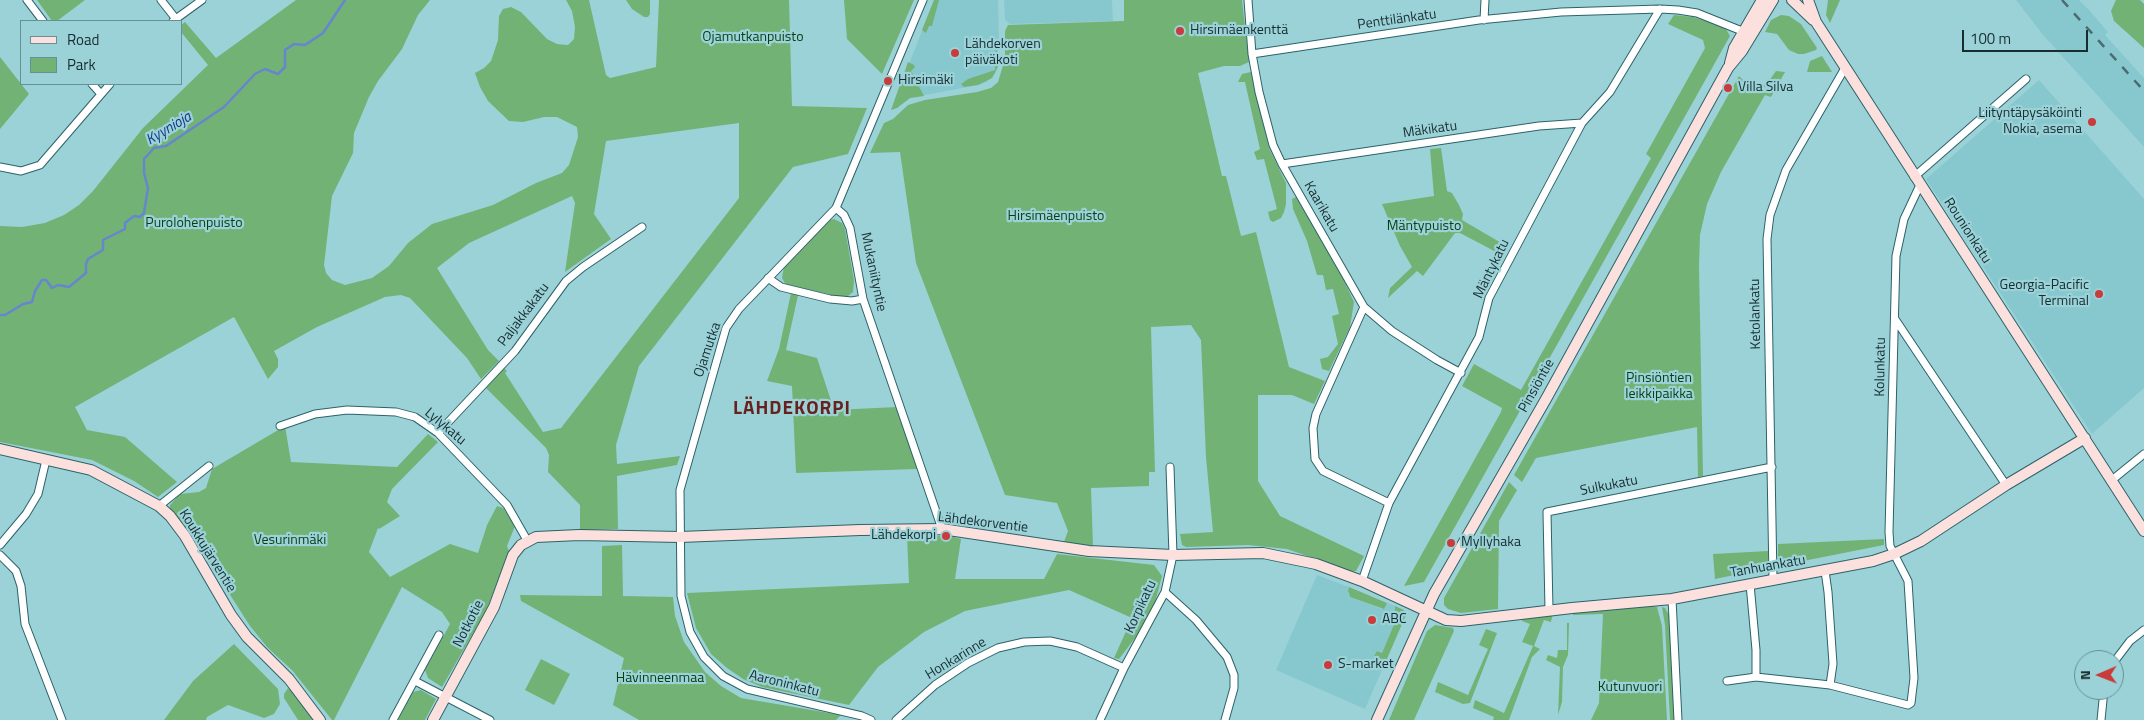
<!DOCTYPE html>
<html>
<head>
<meta charset="utf-8">
<style>
  body { margin:0 }
  #map { position:relative; width:2144px; height:720px; overflow:hidden; background:#9bd2d8; font-family:"Titillium Web",sans-serif }
  canvas { display:block }
  .legend { position:absolute; left:20px; top:20px; width:162px; height:65px; box-sizing:border-box; background:#9bd2d8; border:1px solid #669095; margin:0; padding:6px 9px; list-style:none; font-size:15px; color:#172d30 }
  .legend li { display:flex; align-items:center; gap:10px; height:25px }
  .legend b { width:25px; border:1px solid #669095 }
  .north { position:absolute; left:2074px; top:650px; width:50px; height:50px; box-sizing:border-box; background:#9bd2d8; border:1px solid #669095; border-radius:50%; rotate:269deg; font-size:14px; font-weight:700; line-height:20px; text-align:center; color:#172d30 }
  .north::after { content:''; display:block; margin:auto; width:18px; height:22px; background:#ca3b3b; clip-path:polygon(50% 0,100% 100%,50% 72%,0 100%) }
  .scale { position:absolute; left:1962px; top:30px; width:126px; height:22px; box-sizing:border-box; border:2px solid #172d30; border-top:0; padding-left:6px; font-size:15px; line-height:18px; white-space:nowrap; color:#172d30; -webkit-text-stroke:4px #9bd2d8; paint-order:stroke }
</style>
</head>
<body>
<div id="map">
<canvas width="2144" height="720"></canvas>
<ul class="legend">
<li><b style="height:6px;background:#fce0dd"></b>Road</li>
<li><b style="height:14px;background:#73b275"></b>Park</li>
</ul>
<div class="north">N</div>
<div class="scale">100 m</div>
</div>
<script>
const g = document.querySelector('canvas').getContext('2d');
g.lineJoin = 'round';
function fill(path, color) {
  g.fillStyle = color;
  g.fill(path, 'evenodd');
}
function poly(rows) {
  const path = new Path2D();
  for (const r of rows) {
    path.moveTo(r[0], r[1]);
    for (let i = 2; i < r.length; i += 2) path.lineTo(r[i], r[i + 1]);
  }
  return path;
}
function trace(path, color, width, dash) {
  g.strokeStyle = color;
  g.lineWidth = width;
  g.lineCap = dash ? 'butt' : 'round';
  g.setLineDash(dash || []);
  g.stroke(path);
}
function drawText(font, color, halo, rows, align = 'center') {
  g.font = font + ' "Titillium Web",sans-serif';
  g.lineWidth = 4.5;
  g.setLineDash([]);
  g.textBaseline = 'middle';
  g.strokeStyle = halo;
  g.fillStyle = color;
  for (const [text, x, y, turn = 0] of rows) {
    g.save();
    g.translate(x, y);
    g.rotate((+turn || 0) * Math.PI / 180);
    g.textAlign = isNaN(turn) ? turn : align;
    if (halo) g.strokeText(text, 0, 0);
    g.fillText(text, 0, 0);
    g.restore();
  }
}
const built = poly([
  [934,0,998,0,999,41,995,74,987,82,978,85,910,98,897,108,891,110],
  [1004,0,1112,0,1113,21,1010,24,1005,20],
  [2016,0,2079,0,2090,11,2108,32,2105,35,2144,78,2144,147,2043,35],
  [2039,80,2144,199,2144,388,2092,434,1926,179],
  [1317,575,1349,587,1348,594,1350,597,1382,609,1387,603,1395,606,1398,615,1382,653,1377,651,1374,656,1386,661,1365,709,1276,670]
]);
const green = poly([
  [37,0,85,0,57,21,52,21],
  [296,0,430,0,418,15,402,49,378,81,369,97,354,133,353,153,332,196,324,265,326,273,332,280,345,285,372,278,389,266,408,243,432,224,493,205,536,183,562,173,569,165,578,137,577,127,557,117,544,117,523,122,509,121,488,101,480,87,475,73,484,68,491,61,498,40,499,16,503,9,511,7,521,12,547,39,557,44,568,45,574,39,575,27,572,11,566,0,589,0,606,75,610,78,656,67,659,0,789,0,792,106,867,108,848,154,793,167,639,366,616,445,617,464,680,456,677,465,617,476,618,529,580,530,580,505,548,472,549,455,546,448,486,388,504,368,507,371,505,373,543,432,561,428,739,198,739,123,606,141,594,214,611,239,565,272,575,203,572,196,469,243,437,268,488,350,499,361,481,379,467,358,410,298,401,295,385,297,317,327,274,351,278,359,278,367,268,379,234,317,75,407,87,430,125,437,177,482,158,497,134,481,92,460,0,442,0,226,22,227,45,223,64,215,79,205,93,191,143,128,208,65,181,32,181,25,185,22,216,58],
  [626,0,650,0,650,14,648,17,644,17,632,9],
  [844,0,914,0,882,74,847,39],
  [934,0,939,0,932,26,929,26,926,33,922,30],
  [1124,0,1242,0,1249,62,1240,66,1224,66,1198,73,1222,176,1226,176,1241,236,1256,232,1289,367,1325,381,1314,404,1292,395,1258,395,1258,481,1280,516,1364,556,1356,571,1350,571,1287,549,1248,545,1186,547,1182,545,1180,534,1213,532,1206,457,1201,340,1191,325,1151,327,1155,472,1149,472,1149,486,1091,488,1093,546,1064,542,1068,531,1057,503,1005,495,916,263,900,152,870,153,884,123,893,119,908,105,925,100,977,92,991,88,998,82,1005,59,1005,31,1008,25,1124,21],
  [1828,0,1840,0,1830,23,1826,15],
  [2116,0,2140,0,2144,4,2144,48,2114,21,2111,11],
  [1674,15,1693,17,1716,24,1726,29,1730,36,1424,582,1404,586,1501,412,1502,408,1462,386,1474,364,1521,390,1651,158,1646,154,1705,48,1703,40,1668,24],
  [1781,15,1789,16,1801,24,1817,48,1816,50,1804,54,1798,54,1789,50,1777,34,1765,32,1771,20],
  [997,47,998,67,992,78,978,85,964,87,961,84,968,79,995,70,996,48],
  [1822,56,1832,72,1807,72,1810,61],
  [0,57,29,94,0,129],
  [908,62,914,65,915,67,911,71,924,96,910,98,897,108,891,110],
  [1776,71,1785,72,1771,97,1765,95,1721,172,1707,204,1700,235,1699,266,1703,476,1698,477,1697,427,1536,458,1522,482,1514,475,1739,76,1744,81,1757,85,1756,88,1765,93,1767,88,1763,86,1769,81],
  [1251,72,1269,148,1286,183,1286,204,1284,212,1281,218,1273,222,1270,220,1268,212,1277,209,1264,159,1257,160,1254,152,1260,149,1245,82,1238,82,1242,74],
  [1441,148,1447,191,1452,193,1459,205,1463,214,1462,220,1503,244,1498,253,1460,233,1455,233,1423,276,1417,271,1388,298,1390,288,1412,267,1400,246,1382,204,1434,196,1430,149],
  [1296,197,1339,270,1354,302,1350,327,1329,371,1322,369,1320,359,1328,357,1338,344,1332,316,1339,314,1333,289,1326,290,1323,275,1317,275,1307,241,1293,209,1292,199],
  [834,219,842,223,845,229,854,280,853,292,848,296,843,297,786,285,782,278,784,267,830,220],
  [791,293,798,295,786,350,817,358,834,410,897,407,917,469,796,473,792,386,767,381,779,349],
  [285,426,291,462,397,467,428,434,438,442,392,489,387,502,400,516,379,529,378,528,369,552,390,577,450,544,478,553,487,525,497,506,503,508,515,526,507,546,509,551,486,611,442,687,428,678,425,670,450,624,442,612,402,587,334,720,332,720,292,670,268,648,250,626,195,540,170,509,170,505,180,494,199,492,206,488,212,469],
  [1509,482,1517,490,1499,521,1498,609,1461,613,1448,609,1444,605,1444,598],
  [907,536,950,536,961,539,955,579,1044,579,1057,554,1154,565,1162,576,1155,603,1144,626,1119,659,1114,658,1132,618,1069,590,965,611,924,632,878,667,849,705,762,687,743,679,727,668,711,654,696,628,687,593,909,583],
  [1884,539,1884,545,1778,566,1778,544],
  [622,545,623,596,673,597,675,616,684,642,705,672,721,686,741,698,841,715,836,720,639,720,613,705,624,658,521,601,520,595,602,596,602,546],
  [1768,551,1768,568,1715,579,1713,554],
  [1349,587,1387,603,1384,609,1350,597,1348,591],
  [1395,606,1404,610,1406,615,1386,661,1374,656,1377,651,1382,653,1398,615,1395,614],
  [1652,606,1657,607,1662,626,1667,720,1591,720,1599,703,1603,614,1573,615,1573,613],
  [1662,607,1665,608,1669,615,1675,720,1670,720,1665,625],
  [1553,613,1551,622,1544,620,1534,646,1540,649,1532,657,1509,720,1493,720,1494,717,1473,708,1475,700,1504,713,1533,646,1522,642,1530,624,1522,621,1522,617],
  [1567,623,1569,623,1568,655,1563,667,1562,702,1558,715,1560,667,1546,660,1548,655,1557,658,1558,650,1567,650],
  [1435,625,1453,628,1454,631,1414,720,1389,720,1427,631],
  [1486,629,1497,633,1470,703,1463,704,1435,692,1438,682,1468,695,1488,649,1479,645],
  [234,644,278,689,280,704,274,714,264,718,228,705,207,717,206,720,164,720,193,681],
  [541,659,570,674,554,705,525,690],
  [288,688,292,692,314,720,298,720,284,698,284,694],
  [421,690,436,699,425,720,398,720,413,692]
]);
const stream = poly([
  [0,315,5,315,23,304,32,302,35,291,42,280,46,280,52,288,58,285,69,287,86,273,86,264,88,259,103,250,103,240,125,229,125,223,134,216,140,217,144,213,148,188,144,173,144,159,154,148,166,146,224,107,255,74,265,69,278,74,285,67,285,50,294,44,305,45,323,33,345,0]
]);
const street = poly([
  [27,0,43,21],
  [161,0,176,19],
  [1248,0,1252,54,1259,92,1273,145,1282,164,1364,307,1392,331,1437,360,1461,373],
  [1484,20,1485,0],
  [173,21,202,0],
  [1252,54,1479,20,1561,12,1660,9,1678,10,1697,13,1747,33],
  [92,84,100,93],
  [1282,164,1539,126,1582,123],
  [0,167,21,171,40,165,110,84],
  [1914,177,2026,79],
  [836,208,844,215,850,228,863,299,942,529],
  [768,278,781,287,830,299,852,301,863,299],
  [1364,307,1316,414,1313,428,1315,459,1323,471,1389,503],
  [1895,319,2006,485],
  [280,426,315,414,347,410,396,412,415,417,438,433,507,505,527,540],
  [438,433,515,351,566,281,583,267,642,227],
  [2112,480,2144,454],
  [159,506,209,466],
  [0,545,26,514,38,494,46,460],
  [0,555,16,571,21,586,25,624,62,720],
  [1825,571,1828,592,1833,664,1830,685],
  [1773,579,1767,239,1770,215,1786,170,1845,68],
  [1362,581,1389,503,1479,337,1489,298,1582,123,1610,92,1660,9],
  [1750,584,1756,650,1756,677,1830,685,1908,705,1911,703,1914,678,1908,581,1890,546,1889,532,1896,256,1904,219,1920,185],
  [1165,592,1196,620,1227,657,1234,675,1234,688,1225,720],
  [1672,599,1678,720],
  [1549,610,1547,512,1772,467],
  [2114,662,2130,641,2144,630],
  [415,681,490,720],
  [1727,681,1756,677],
  [393,720,439,635],
  [871,720,862,716,747,689,723,676,704,657,690,632,681,596,680,490,726,328,739,309,836,208,923,0],
  [896,720,935,685,968,663,998,648,1024,642,1050,641,1077,647,1124,668],
  [1100,720,1124,668,1165,592,1173,555,1170,467],
  [2101,720,2104,690]
]);
const secondary = poly([
  [1792,0,1813,20],
  [1808,0,1816,22,2144,531],
  [1730,63,1734,48,1762,0],
  [0,449,91,470,159,506,170,516,185,536,231,615,247,637,289,679,320,720],
  [433,720,494,607,513,555,521,545,536,537,579,535,680,537,860,530,942,529,1089,551,1173,555,1263,553,1316,564,1362,581,1446,620,1461,621,1572,608,1672,599,1873,561,1894,554,1921,541,2006,485,2085,438],
  [1377,720,1434,594,1546,399,1728,68,1742,51,1773,0]
]);
const rail = poly([
  [2062,0,2144,91]
]);
const markers = [
  [1180,31,5,"#ca3b3b"],
  [955,53,5,"#ca3b3b"],
  [888,81,5,"#ca3b3b"],
  [1728,88,5,"#ca3b3b"],
  [2092,122,5,"#ca3b3b"],
  [2099,294,5,"#ca3b3b"],
  [946,536,5,"#ca3b3b"],
  [1451,543,5,"#ca3b3b"],
  [1372,620,5,"#ca3b3b"],
  [1328,665,5,"#ca3b3b"]
];
const streetNames = [
  ["Penttilänkatu",1397,20,-8],
  ["Mäkikatu",1430,130,-8],
  ["Kaarikatu",1321,207,60],
  ["Rounionkatu",1967,231,57],
  ["Mäntykatu",1492,269,-64],
  ["Mukaniityntie",873,272,78],
  ["Ketolankatu",1756,314,-91],
  ["Paljakkakatu",524,315,-53],
  ["Ojamutka",708,350,-71],
  ["Kolunkatu",1881,367,-89],
  ["Pinsiöntie",1537,386,-61],
  ["Lylykatu",445,427,40],
  ["Sulkukatu",1609,486,-11],
  ["Lähdekorventie",983,523,7],
  ["Koukkujärventie",207,551,58],
  ["Tanhuankatu",1768,567,-10],
  ["Korpikatu",1141,607,-65],
  ["Notkotie",469,624,-63],
  ["Honkarinne",956,659,-31],
  ["Aaroninkatu",784,684,14]
];
const poiNames = [
  ["Hirsimäenkenttä",1190,31],
  ["Lähdekorven",965,45],
  ["päiväkoti",965,61],
  ["Hirsimäki",898,81],
  ["Villa Silva",1738,88],
  ["Liityntäpysäköinti",2082,114,"right"],
  ["Nokia, asema",2082,130,"right"],
  ["Georgia-Pacific",2089,286,"right"],
  ["Terminal",2089,302,"right"],
  ["Lähdekorpi",936,536,"right"],
  ["Myllyhaka",1461,543],
  ["ABC",1382,620],
  ["S-market",1338,665]
];
const parkNames = [
  ["Ojamutkanpuisto",753,38],
  ["Hirsimäenpuisto",1056,217],
  ["Purolohenpuisto",194,224],
  ["Mäntypuisto",1424,227],
  ["Pinsiöntien",1659,379],
  ["leikkipaikka",1659,395],
  ["Vesurinmäki",290,541],
  ["Hävinneenmaa",660,679],
  ["Kutunvuori",1630,688]
];
const waterNames = [
  ["Kyynioja",169,129,-31]
];
const districtNames = [
  ["LÄHDEKORPI",792,409]
];
fill(built, '#87c8cf');
fill(green, '#73b275');
trace(stream, '#6686ce', 2.5);
trace(street, '#2c6268', 9);
trace(secondary, '#2c6268', 12);
trace(street, '#fff', 7);
trace(secondary, '#fce0dd', 10);
trace(rail, '#4a6c70', 2.5, [9, 9]);
for (const [x, y, r, color] of markers) {
  const dot = new Path2D();
  dot.arc(x, y, r, 0, 2 * Math.PI);
  g.fillStyle = color;
  g.fill(dot);
  trace(dot, '#9bd2d8', 2);
}
drawText('14px', '#172d30', '#9bd2d8', streetNames);
drawText('14px', '#172d30', '#9bd2d8', poiNames, 'left');
drawText('14px', '#0b3d12', '#9bd2d8', parkNames);
drawText('italic 15px', '#19378c', '#9bd2d8', waterNames);
g.letterSpacing = '1px';
drawText('bold 19px', '#672220', '#9bd2d8', districtNames);
g.letterSpacing = '0px';
</script>
</body>
</html>
